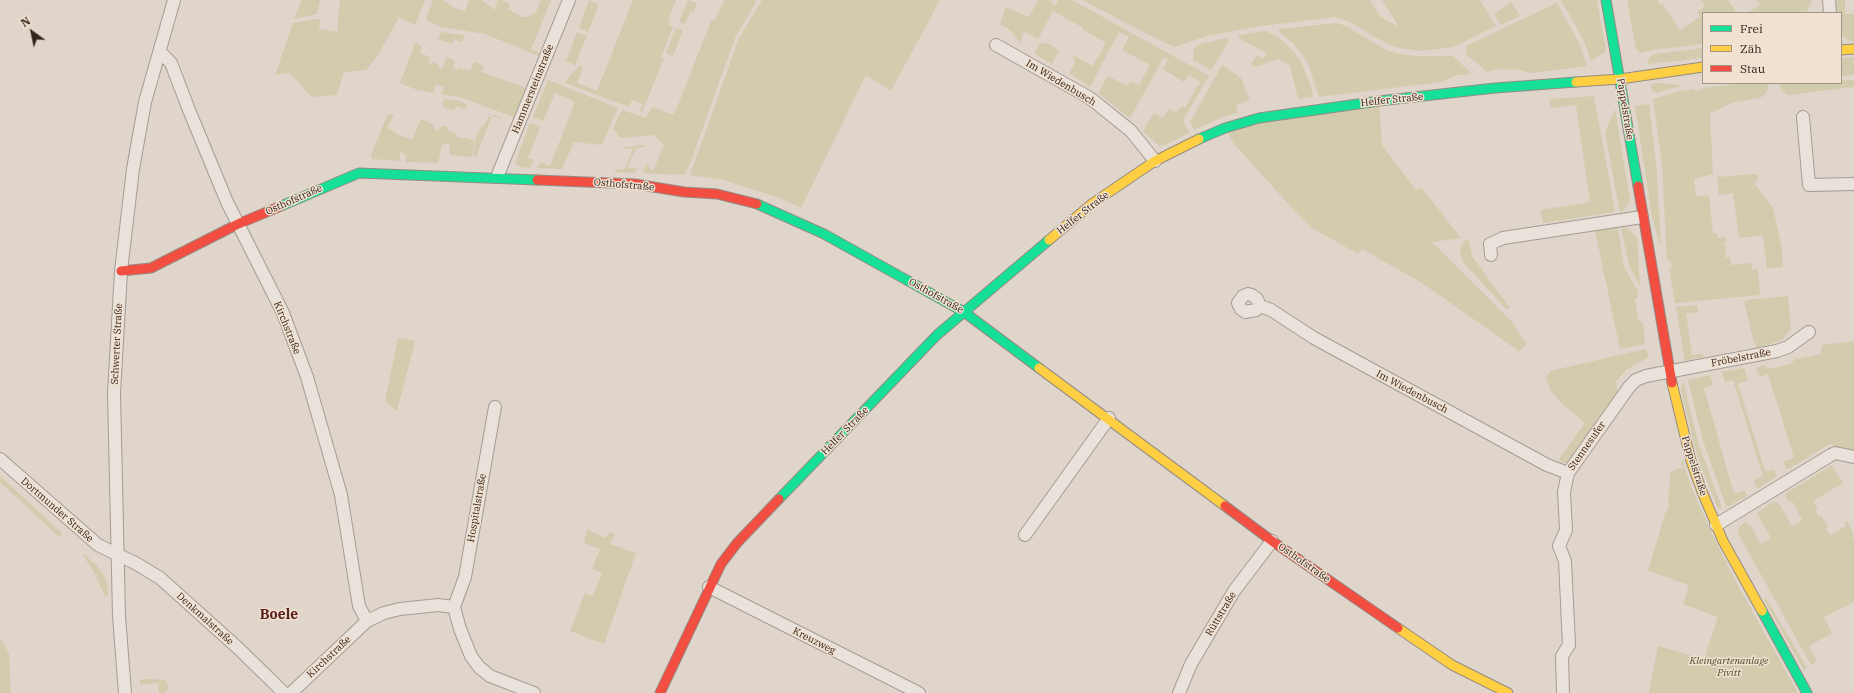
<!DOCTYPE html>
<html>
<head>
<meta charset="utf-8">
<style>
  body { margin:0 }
  #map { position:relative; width:1854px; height:693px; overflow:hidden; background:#e0d5ca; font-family:"IBM Plex Serif",serif }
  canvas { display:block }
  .legend { position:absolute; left:1702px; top:12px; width:140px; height:72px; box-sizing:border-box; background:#f1e1d0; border:1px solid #a59588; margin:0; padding:5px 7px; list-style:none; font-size:12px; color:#32231d }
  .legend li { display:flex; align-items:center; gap:8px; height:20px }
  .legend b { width:20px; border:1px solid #a59588 }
  .north { position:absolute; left:12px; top:12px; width:40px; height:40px; -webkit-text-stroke:3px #f1e1d0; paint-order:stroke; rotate:327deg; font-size:11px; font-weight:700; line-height:16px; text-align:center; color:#32231d }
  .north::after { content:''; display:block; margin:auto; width:14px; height:18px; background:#32231d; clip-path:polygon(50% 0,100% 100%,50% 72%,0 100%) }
</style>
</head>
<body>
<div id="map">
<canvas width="1854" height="693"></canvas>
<ul class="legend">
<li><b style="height:5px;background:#16e098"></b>Frei</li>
<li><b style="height:5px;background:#ffcf43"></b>Zäh</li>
<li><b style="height:5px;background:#f24e42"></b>Stau</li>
</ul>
<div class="north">N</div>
</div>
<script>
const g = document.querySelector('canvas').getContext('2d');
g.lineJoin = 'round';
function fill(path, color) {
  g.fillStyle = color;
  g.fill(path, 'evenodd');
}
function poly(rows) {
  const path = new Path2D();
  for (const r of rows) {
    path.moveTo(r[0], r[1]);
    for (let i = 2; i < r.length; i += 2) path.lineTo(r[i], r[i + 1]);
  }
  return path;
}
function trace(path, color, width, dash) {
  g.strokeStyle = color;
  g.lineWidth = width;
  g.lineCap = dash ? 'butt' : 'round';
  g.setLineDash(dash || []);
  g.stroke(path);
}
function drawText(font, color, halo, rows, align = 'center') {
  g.font = font + ' "IBM Plex Serif",serif';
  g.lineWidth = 3;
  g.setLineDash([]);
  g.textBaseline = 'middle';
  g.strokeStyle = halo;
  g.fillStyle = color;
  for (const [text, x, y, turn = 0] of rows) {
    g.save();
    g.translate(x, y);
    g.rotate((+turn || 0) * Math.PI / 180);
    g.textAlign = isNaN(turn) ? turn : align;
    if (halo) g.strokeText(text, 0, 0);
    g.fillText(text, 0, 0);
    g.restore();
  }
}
const green = poly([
  [302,0,320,0,317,14,294,19],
  [340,0,425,0,415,25,399,17,377,57,366,70,344,72,337,95,311,97,290,73,275,75,293,23,316,19,320,19,319,29,337,32],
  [433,0,443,0,454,8,465,11,469,0,482,0,495,10,498,0,501,0,510,4,508,9,522,17,528,17,536,12,541,0,551,0,531,49,540,53,539,56,485,34,442,27,426,20],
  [589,0,599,5,588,32,579,28],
  [633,0,676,0,668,20,670,22,669,25,673,27,661,57,664,59,642,112,638,110,643,106,641,103,632,100,629,107,565,83,567,79,580,65,583,67,577,83,597,91],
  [688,0,697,3,694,12,691,11,685,24,679,22],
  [724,0,757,0,735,38,691,161,684,175,643,173,646,164,653,171,664,145,654,135,620,138,613,128,622,110,646,118,652,107,674,115,712,19,715,20],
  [762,0,940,0,891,91,866,75,801,208,777,197,723,180,690,175,739,38],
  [1038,0,1050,0,1052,1,1051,3,1055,6,1059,0,1072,0,1209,76,1183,120,1189,133,1165,145,1159,146,1143,131,1154,113,1163,118,1169,109,1176,112,1183,106,1185,108,1200,82,1189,75,1184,82,1163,69,1168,59,1164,57,1130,118,1098,93,1108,76,1127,86,1130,81,1139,85,1150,65,1122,50,1129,37,1119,32,1090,87,1069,73,1075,64,1073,55,1093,66,1106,43,1082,29,1082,27,1053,11,1038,39,1024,31,1020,43,1010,30,1000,24,1006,7,1029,17],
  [1083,0,1370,0,1381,17,1399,27,1382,0,1480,0,1496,26,1453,47,1421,51,1395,47,1373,36,1350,22,1335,17,1254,27,1207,36,1174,47,1137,29],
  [1561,0,1597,0,1606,51,1591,61,1584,41],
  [1627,0,1657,0,1660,5,1662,3,1680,30,1700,17,1697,12,1705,6,1701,0,1728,0,1737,13,1703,13,1703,44,1653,50,1641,53,1636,49],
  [1757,0,1812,0,1806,13,1747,13,1760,5],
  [1835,0,1845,0,1845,14,1854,14,1854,41,1849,41,1841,35,1841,13,1836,13],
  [1511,2,1520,16,1501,25,1494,14],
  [1557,3,1579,43,1587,66,1532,73,1514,69,1503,70,1503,68,1487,72,1466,54,1466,48,1468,45],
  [1337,23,1346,26,1388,51,1400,54,1415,56,1453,56,1472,74,1457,75,1441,82,1319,97,1309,66,1301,53,1293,43,1279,32,1279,29],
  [676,28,683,30,673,56,666,53],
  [1266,31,1282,40,1293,51,1300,60,1310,84,1313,97,1298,99,1290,65,1278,59,1255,67,1251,64,1257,55,1263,59,1267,53,1238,38,1239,35],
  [441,32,456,34,465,35,462,42,454,39,452,44,438,39],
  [577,32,587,36,575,65,566,61],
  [1228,38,1229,41,1211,70,1193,60,1194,48,1200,44],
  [415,43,422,46,420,53,430,57,428,63,431,64,432,62,439,65,438,68,442,69,447,57,455,61,453,68,457,70,460,68,470,71,474,62,484,66,482,72,526,88,514,117,459,97,441,94,444,87,436,84,433,93,417,90,400,83],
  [1040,43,1050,44,1059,51,1052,64,1034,54],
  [1703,48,1703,58,1648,64,1648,59,1654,54],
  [1854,57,1854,75,1841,76,1841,58],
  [1222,65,1241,78,1250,100,1236,105,1238,113,1225,116,1194,130,1190,122],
  [548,80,618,108,602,145,574,142,562,169,537,168,540,162,550,166,575,102,555,93,543,121,533,117],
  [1841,80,1854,80,1854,87,1788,95,1781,90,1780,84,1841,83],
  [1660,83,1680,85,1681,86,1656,93,1652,90,1651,84],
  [1745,83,1769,83,1769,85,1766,93,1762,97,1731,103,1710,114,1713,174,1694,179,1696,197,1709,195,1713,233,1717,233,1718,238,1726,237,1727,241,1724,242,1726,258,1730,257,1731,265,1751,263,1752,270,1758,269,1760,295,1675,303,1669,268,1672,268,1670,260,1667,260,1662,164,1653,99,1681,91,1694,89,1695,91,1702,90,1702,88],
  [1594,96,1615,212,1543,223,1541,210,1590,202,1576,105,1551,108,1550,99],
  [444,99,456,100,467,104,465,109,456,106,454,111,442,106],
  [1379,101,1382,145,1416,190,1422,188,1461,238,1432,242,1512,322,1527,344,1519,351,1422,283,1362,249,1358,254,1312,228,1290,206,1234,144,1225,128],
  [1649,104,1657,172,1661,247,1652,217,1635,106],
  [1615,109,1630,200,1624,210,1620,213,1605,132],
  [388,114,394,115,387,128,395,132,395,133,412,140,421,119,432,124,437,131,443,125,448,127,448,131,456,134,458,138,468,138,474,141,472,156,468,157,450,155,450,146,448,144,442,145,438,163,406,162,406,155,401,152,399,156,401,161,372,159,371,155],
  [495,115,502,118,501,119,492,116,476,157,473,154,475,139,481,127,485,125,488,117],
  [530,123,540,127,528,158,534,160,530,168,521,167,516,164,516,160],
  [644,145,646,147,636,148,627,168,637,168,635,173,614,172,615,170,625,169,633,148,623,149,625,147],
  [1757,174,1758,180,1754,182,1757,187,1773,208,1782,249,1783,267,1767,269,1763,235,1739,238,1733,193,1719,195,1717,177],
  [1618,227,1624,267,1637,289,1638,297,1635,299,1638,319,1643,324,1645,344,1620,349,1595,231],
  [1621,227,1629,229,1637,238,1640,286,1629,266],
  [1469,239,1472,256,1510,308,1506,309,1463,262,1460,253,1461,247,1465,240],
  [1788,296,1791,329,1781,341,1757,348,1755,343,1754,343,1744,302,1747,300],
  [1697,305,1698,312,1686,314,1692,355,1702,354,1704,357,1685,361,1676,307],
  [398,338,415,341,397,411,385,401],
  [1854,341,1854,450,1835,447,1831,443,1789,469,1786,469,1784,461,1794,458,1768,374,1759,377,1756,368,1765,365,1767,369,1791,364,1795,359,1820,354,1823,345],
  [1646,349,1649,357,1626,370,1616,381,1618,394,1569,462,1563,463,1559,459,1585,423,1564,406,1551,391,1546,378,1550,371],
  [1744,368,1748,380,1738,384,1765,471,1774,470,1777,476,1757,489,1754,480,1763,476,1733,380,1725,382,1722,372],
  [1710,375,1713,385,1704,388,1734,494,1745,491,1747,496,1729,506,1726,506,1703,441,1688,380],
  [1683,380,1698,442,1722,508,1720,509,1717,506,1698,459,1681,390],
  [1682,460,1692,489,1715,540,1736,582,1798,693,1649,693,1658,646,1704,659,1718,617,1683,604,1689,585,1648,571,1666,510,1668,510,1670,473,1678,468,1683,469,1681,461],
  [1832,465,1843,483,1813,501,1818,509,1815,510,1819,517,1822,516,1828,527,1826,529,1830,535,1846,526,1844,523,1847,521,1854,534,1852,536,1854,540,1854,602,1824,617,1832,633,1809,646,1816,659,1815,663,1811,665,1739,535,1738,529,1745,522,1751,526,1761,544,1771,538,1757,513,1775,501,1780,505,1792,526,1802,520,1792,501,1789,502,1785,494],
  [0,476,62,533,61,535,59,537,0,482],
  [587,530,606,538,609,532,615,534,610,544,636,553,604,644,570,631,585,593,593,596,602,573,592,569,600,549,584,543],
  [84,554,97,566,103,574,107,584,108,596,105,596,96,577,98,576,95,574,83,555],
  [1766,598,1807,668,1804,670,1764,600],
  [0,638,9,653,11,693,0,693],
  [151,679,165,680,169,688,165,691,166,693,159,693,158,683,140,685,140,680]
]);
const street = poly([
  [1829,0,1830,13],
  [996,45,1090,98,1131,131,1155,161],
  [160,52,171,63,189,110,227,202,283,313,307,377,341,495,359,606,367,621],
  [1803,117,1809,185,1854,184],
  [497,177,569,0],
  [1491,255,1490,244,1503,238,1642,217],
  [1260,306,1256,310,1245,312,1241,309,1238,303,1243,296,1248,294,1252,295,1257,299,1260,306,1271,310,1314,338,1547,465,1568,473],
  [0,459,98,545,137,564,160,578,238,648,284,693],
  [1716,525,1831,455,1835,453,1854,457],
  [1025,535,1109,418],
  [709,587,919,693],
  [454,607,465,577,495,407],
  [125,693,119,616,114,393,121,271,133,169,145,102,174,0],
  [291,693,367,621,384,613,400,609,438,605,454,607,460,629,471,656,479,667,490,676,534,693],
  [1179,693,1191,664,1234,591,1272,541],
  [1563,693,1562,656,1569,645,1565,561,1559,546,1566,530,1564,492,1568,473,1629,387,1636,380,1646,376,1777,351,1788,347,1809,332]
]);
const fast = poly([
  [1606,0,1638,186],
  [1199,139,1225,128,1259,118,1379,101,1495,88,1576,82],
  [757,204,824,234,964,312,1039,368],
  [281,206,359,173,537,180],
  [779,499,937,335,1049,240],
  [1762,611,1807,693]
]);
const slow = poly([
  [1841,50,1854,49],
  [1576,82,1620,79,1703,67],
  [1049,240,1093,203,1155,161,1199,139],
  [1039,368,1225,506],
  [1672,383,1691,461,1703,494,1723,541,1762,611],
  [1398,628,1452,665,1508,693]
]);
const jam = poly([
  [537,180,635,184,684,192,717,194,757,204],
  [1638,186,1672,383],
  [121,271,151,268,238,224,281,206],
  [1225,506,1272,541,1398,628],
  [660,693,721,564,737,543,779,499]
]);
const streetNames = [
  ["Im Wiedenbusch",1061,83,31],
  ["Hammersteinstraße",533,89,-68],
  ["Helfer Straße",1392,100,-6],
  ["Pappelstraße",1625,109,81],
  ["Osthofstraße",624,185,5],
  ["Osthofstraße",294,200,-24],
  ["Helfer Straße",1083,213,-38],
  ["Osthofstraße",936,296,29],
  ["Kirchstraße",287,328,68],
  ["Schwerter Straße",117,344,-87],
  ["Fröbelstraße",1741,358,-11],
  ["Im Wiedenbusch",1412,392,28],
  ["Helfer Straße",845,431,-46],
  ["Stennesufer",1587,446,-55],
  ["Pappelstraße",1694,466,72],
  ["Hospitalstraße",477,508,-80],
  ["Dortmunder Straße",57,510,41],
  ["Osthofstraße",1304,563,35],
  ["Rüttstraße",1221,614,-59],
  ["Denkmalstraße",205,619,42],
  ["Kreuzweg",814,641,27],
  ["Kirchstraße",329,657,-43]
];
const parkNames = [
  ["Kleingartenanlage",1729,661],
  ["Pivitt",1729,673]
];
const districtNames = [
  ["Boele",279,615]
];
fill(green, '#d2cbad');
trace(street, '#a59b94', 14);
trace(fast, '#958b83', 11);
trace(slow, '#958b83', 11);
trace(jam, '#958b83', 11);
trace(street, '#e8e2db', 12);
trace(fast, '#16e098', 9);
trace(slow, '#ffcf43', 9);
trace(jam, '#f24e42', 9);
drawText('10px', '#32231d', '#f1e1d0', streetNames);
drawText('italic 10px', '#4a4d26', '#f1e1d0', parkNames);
drawText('bold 14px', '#5b2120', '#f1e1d0', districtNames);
</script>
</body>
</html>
